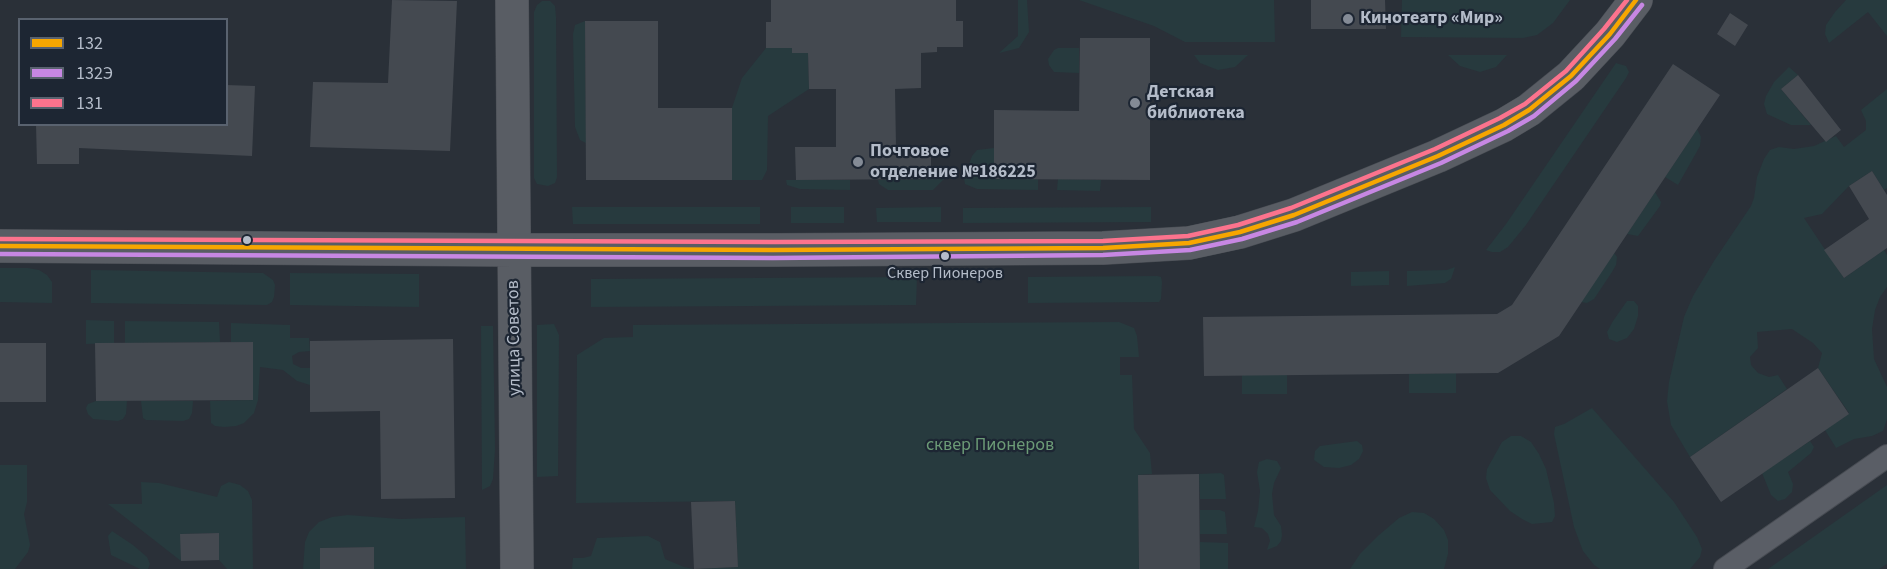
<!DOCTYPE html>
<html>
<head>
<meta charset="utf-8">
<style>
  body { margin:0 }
  #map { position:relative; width:1887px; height:569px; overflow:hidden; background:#2a3038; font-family:"Source Sans 3",sans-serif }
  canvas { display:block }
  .legend { position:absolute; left:18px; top:18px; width:210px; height:108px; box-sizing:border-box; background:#1d2633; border:2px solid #59626f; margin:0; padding:8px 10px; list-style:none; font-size:18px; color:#b4bcc9 }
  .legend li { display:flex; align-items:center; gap:12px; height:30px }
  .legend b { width:30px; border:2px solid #59626f }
</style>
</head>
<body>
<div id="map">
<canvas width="1887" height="569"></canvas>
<ul class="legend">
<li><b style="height:8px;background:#f7a600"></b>132</li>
<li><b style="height:8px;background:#c787e3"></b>132Э</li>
<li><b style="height:8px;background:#fc738d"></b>131</li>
</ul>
</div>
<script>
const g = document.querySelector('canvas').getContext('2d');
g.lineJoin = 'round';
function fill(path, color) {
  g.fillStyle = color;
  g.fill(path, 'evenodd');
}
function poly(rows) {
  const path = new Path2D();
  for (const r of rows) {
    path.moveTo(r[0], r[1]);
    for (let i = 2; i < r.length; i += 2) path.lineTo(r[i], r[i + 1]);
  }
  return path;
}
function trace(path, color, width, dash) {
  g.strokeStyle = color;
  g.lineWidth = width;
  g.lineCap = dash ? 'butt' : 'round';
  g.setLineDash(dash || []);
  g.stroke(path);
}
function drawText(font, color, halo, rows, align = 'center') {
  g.font = font + ' "Source Sans 3",sans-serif';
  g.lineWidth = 4.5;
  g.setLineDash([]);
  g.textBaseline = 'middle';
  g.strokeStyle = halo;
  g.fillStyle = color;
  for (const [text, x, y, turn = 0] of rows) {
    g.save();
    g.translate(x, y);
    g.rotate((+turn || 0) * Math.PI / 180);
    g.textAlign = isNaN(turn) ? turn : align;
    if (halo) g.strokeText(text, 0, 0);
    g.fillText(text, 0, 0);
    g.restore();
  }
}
const green = poly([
  [1018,0,1027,0,1029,32,1019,48,999,53,1018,36],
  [1079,0,1274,0,1275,42,1185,42,1154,26],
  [1402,0,1570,0,1553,23,1537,35,1523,38,1401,37],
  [1846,0,1887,0,1887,36,1868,12,1829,43,1825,34,1826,25,1835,12],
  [542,1,550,1,555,6,556,17,557,177,555,183,548,186,537,184,534,178,534,12,537,5],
  [585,21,586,143,580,140,575,127,573,34,575,25],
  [766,48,792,48,808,53,809,89,768,116,767,170,762,180,732,180,732,108,742,78],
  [1058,48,1079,48,1079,73,1054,72,1049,65,1048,59,1054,50],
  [1194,55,1248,55,1235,67,1218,70,1200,63],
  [1448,55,1507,55,1496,67,1480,72,1460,66],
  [1616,63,1626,66,1629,72,1626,78,1526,225,1508,247,1500,252,1492,252,1486,250,1506,224],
  [1789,67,1798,75,1781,89,1811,125,1791,125,1767,114,1764,104,1766,96,1774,82],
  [1887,89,1887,188,1884,190,1872,171,1849,186,1822,214,1804,218,1844,278,1884,250,1887,255,1887,287,1880,297,1875,310,1872,329,1874,359,1887,387,1887,419,1883,431,1872,436,1854,439,1836,448,1825,430,1849,413,1818,368,1822,353,1813,343,1792,329,1757,332,1758,348,1750,357,1751,365,1758,373,1769,377,1778,375,1787,389,1690,457,1671,425,1667,401,1669,382,1684,317,1693,296,1714,261,1751,206,1754,198,1757,177,1764,159,1770,150,1779,147,1794,149,1814,146,1836,136,1844,147,1866,130,1866,121,1861,110],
  [1697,129,1701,137,1700,146,1678,185,1665,177],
  [994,148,994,179,1038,179,1038,190,977,189,965,184,964,178,972,156,977,150],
  [944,179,933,190,888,190,879,184,878,180],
  [1058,179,1101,180,1100,191,1057,190],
  [786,180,850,180,850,190,800,189,787,185],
  [1655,192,1661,202,1660,206,1638,236,1627,234],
  [572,207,760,207,760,224,573,224],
  [791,207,844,207,844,223,791,223],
  [941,207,941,222,877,222,876,208],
  [1151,207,1151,222,963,223,963,208],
  [1614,253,1617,257,1616,265,1612,272,1594,299,1587,303,1581,302],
  [1455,267,1451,279,1445,283,1407,286,1407,271,1447,270],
  [0,268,28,268,39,270,47,275,52,282,52,303,0,302],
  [91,270,263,273,273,280,275,285,274,297,272,302,267,305,91,303],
  [1389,271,1389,285,1351,286,1351,272],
  [290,273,419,274,419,307,290,305],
  [1157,276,1161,277,1162,282,1161,299,1159,302,1028,303,1028,277],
  [917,277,916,305,591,307,591,279],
  [1627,301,1634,301,1638,306,1638,316,1634,329,1627,338,1617,342,1609,339,1607,332,1613,321],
  [86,320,114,321,114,343,86,344],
  [125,321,219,322,220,342,125,343],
  [1119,322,1134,328,1137,336,1139,357,1120,357,1120,375,1132,375,1134,429,1150,453,1152,474,1138,475,1139,569,572,569,573,558,583,558,591,556,597,538,648,536,660,542,665,559,684,567,694,569,738,567,735,501,576,503,577,355,604,338,633,337,633,325],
  [231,323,290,325,290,338,309,338,310,351,299,352,292,356,293,364,301,368,310,368,310,385,297,381,283,370,260,367,258,400,254,413,244,423,236,426,224,427,215,426,211,423,210,401,253,400,253,343,231,342],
  [554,324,559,335,558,476,537,477,537,325],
  [481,326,493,326,495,449,493,479,490,486,482,490],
  [1456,373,1456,393,1409,393,1409,374],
  [1242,375,1287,375,1287,394,1242,394],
  [96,401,127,401,126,414,123,419,118,421,93,419,88,414,86,408,88,404],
  [141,401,193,401,192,413,189,419,183,421,146,420,143,418],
  [1592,408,1674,502,1697,537,1702,549,1700,557,1690,569,1600,569,1594,565,1583,551,1574,527,1554,434,1555,427,1564,424],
  [1511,436,1521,436,1531,442,1539,454,1546,469,1554,503,1555,516,1552,522,1532,524,1522,519,1510,511,1490,490,1486,478,1487,469,1502,442],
  [1357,441,1362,445,1363,451,1359,459,1351,465,1339,468,1324,467,1314,460,1315,451,1320,446],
  [1810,441,1814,447,1811,453,1788,472,1793,484,1792,492,1785,499,1778,501,1771,495,1762,473],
  [1267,459,1277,461,1281,468,1274,483,1272,494,1274,515,1281,526,1282,535,1281,541,1277,546,1267,550,1270,541,1268,534,1262,528,1254,527,1258,511,1260,491,1257,472,1259,462],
  [0,465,27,465,27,502,24,514,30,545,28,552,15,569,0,569],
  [1221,473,1224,475,1226,499,1200,499,1199,474],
  [141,482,159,483,217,497,221,486,229,482,240,485,248,491,252,500,253,569,227,569,219,560,218,533,181,534,181,561,108,504,142,504],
  [1887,485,1887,564,1879,569,1768,569],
  [1200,510,1220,510,1225,512,1227,534,1200,534],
  [1412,512,1424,513,1434,519,1444,530,1448,540,1448,554,1444,569,1350,569,1360,554,1379,535,1399,518],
  [348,515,400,519,465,517,466,569,374,569,373,547,321,548,320,569,303,569,305,542,309,532,319,522,332,517],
  [112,531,133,545,147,557,150,564,148,569,140,569,111,555,108,536],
  [1200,542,1228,543,1228,569,1200,569]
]);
const building = poly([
  [392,0,457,1,450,151,310,147,313,82,388,83],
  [771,0,956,0,956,21,963,21,963,47,937,47,937,52,921,53,921,88,895,89,896,147,931,146,931,179,796,180,795,147,836,147,836,89,809,89,808,53,792,53,792,48,766,48,766,22,771,22],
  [1311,0,1385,0,1386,29,1311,29],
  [1730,13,1748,25,1735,46,1717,34],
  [585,21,658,21,658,108,732,108,732,180,586,180],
  [1080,38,1150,38,1150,180,994,179,994,110,1079,111],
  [1673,64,1720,95,1559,336,1498,373,1204,376,1203,317,1497,314,1512,305],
  [1798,75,1841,130,1826,142,1781,89],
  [226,85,255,86,252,156,79,148,79,164,37,164,36,124,226,124],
  [1872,171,1887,195,1887,248,1844,278,1824,250,1869,219,1849,186],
  [453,339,455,498,381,499,380,411,310,412,310,341],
  [253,342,253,400,96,401,95,343],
  [0,343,46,343,46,402,0,402],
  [1818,368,1849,414,1721,502,1690,457],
  [1199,474,1200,569,1139,569,1138,475],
  [735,501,738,567,694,569,691,502],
  [219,533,219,560,181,561,180,534],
  [374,547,374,569,320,569,320,548]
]);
const street = poly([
  [1725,569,1887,456]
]);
const secondary = poly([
  [512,0,517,569],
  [0,246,514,250,773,250,1103,248,1189,243,1240,232,1294,215,1438,156,1504,125,1529,110,1571,76,1610,34,1636,0]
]);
const bus1 = poly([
  [0,246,773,250,1103,248,1189,243,1240,232,1294,215,1438,156,1504,125,1529,110,1571,76,1610,34,1636,0]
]);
const bus2 = poly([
  [0,254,773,258,1103,255,1190,250,1242,239,1297,222,1441,163,1508,131,1534,116,1576,81,1615,39,1642,5]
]);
const bus3 = poly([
  [0,239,773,242,1103,241,1188,236,1238,225,1291,208,1435,149,1500,118,1525,104,1566,71,1604,29,1627,0]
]);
const markers = [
  [1348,19,6,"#848b96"],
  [1135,103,6,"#848b96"],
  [858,162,6,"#848b96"],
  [247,240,5,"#b4bcc9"],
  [945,256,5,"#b4bcc9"]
];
const busNames = [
  ["Сквер Пионеров",945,274]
];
const poiNames = [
  ["Кинотеатр «Мир»",1360,19],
  ["Детская",1147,93],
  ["библиотека",1147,114],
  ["Почтовое",870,152],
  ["отделение №186225",870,173]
];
const streetNames = [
  ["улица Советов",515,338,-91]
];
const parkNames = [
  ["сквер Пионеров",990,446]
];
fill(green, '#273a3e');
fill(building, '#444950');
trace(street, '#484c53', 24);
trace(secondary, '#484c53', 34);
trace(street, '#5a5e66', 22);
trace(secondary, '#595d64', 33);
trace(bus1, '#f7a600', 4.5);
trace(bus2, '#c787e3', 4.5);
trace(bus3, '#fc738d', 4.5);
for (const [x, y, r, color] of markers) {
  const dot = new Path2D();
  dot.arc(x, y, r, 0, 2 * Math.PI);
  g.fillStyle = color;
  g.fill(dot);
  trace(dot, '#1d2633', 2);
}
drawText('16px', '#b4bcc9', '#1d2633', busNames);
drawText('bold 18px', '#b4bcc9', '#1d2633', poiNames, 'left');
drawText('18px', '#b4bcc9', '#1d2633', streetNames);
drawText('18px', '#6b9a76', '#1d2633', parkNames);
</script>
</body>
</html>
